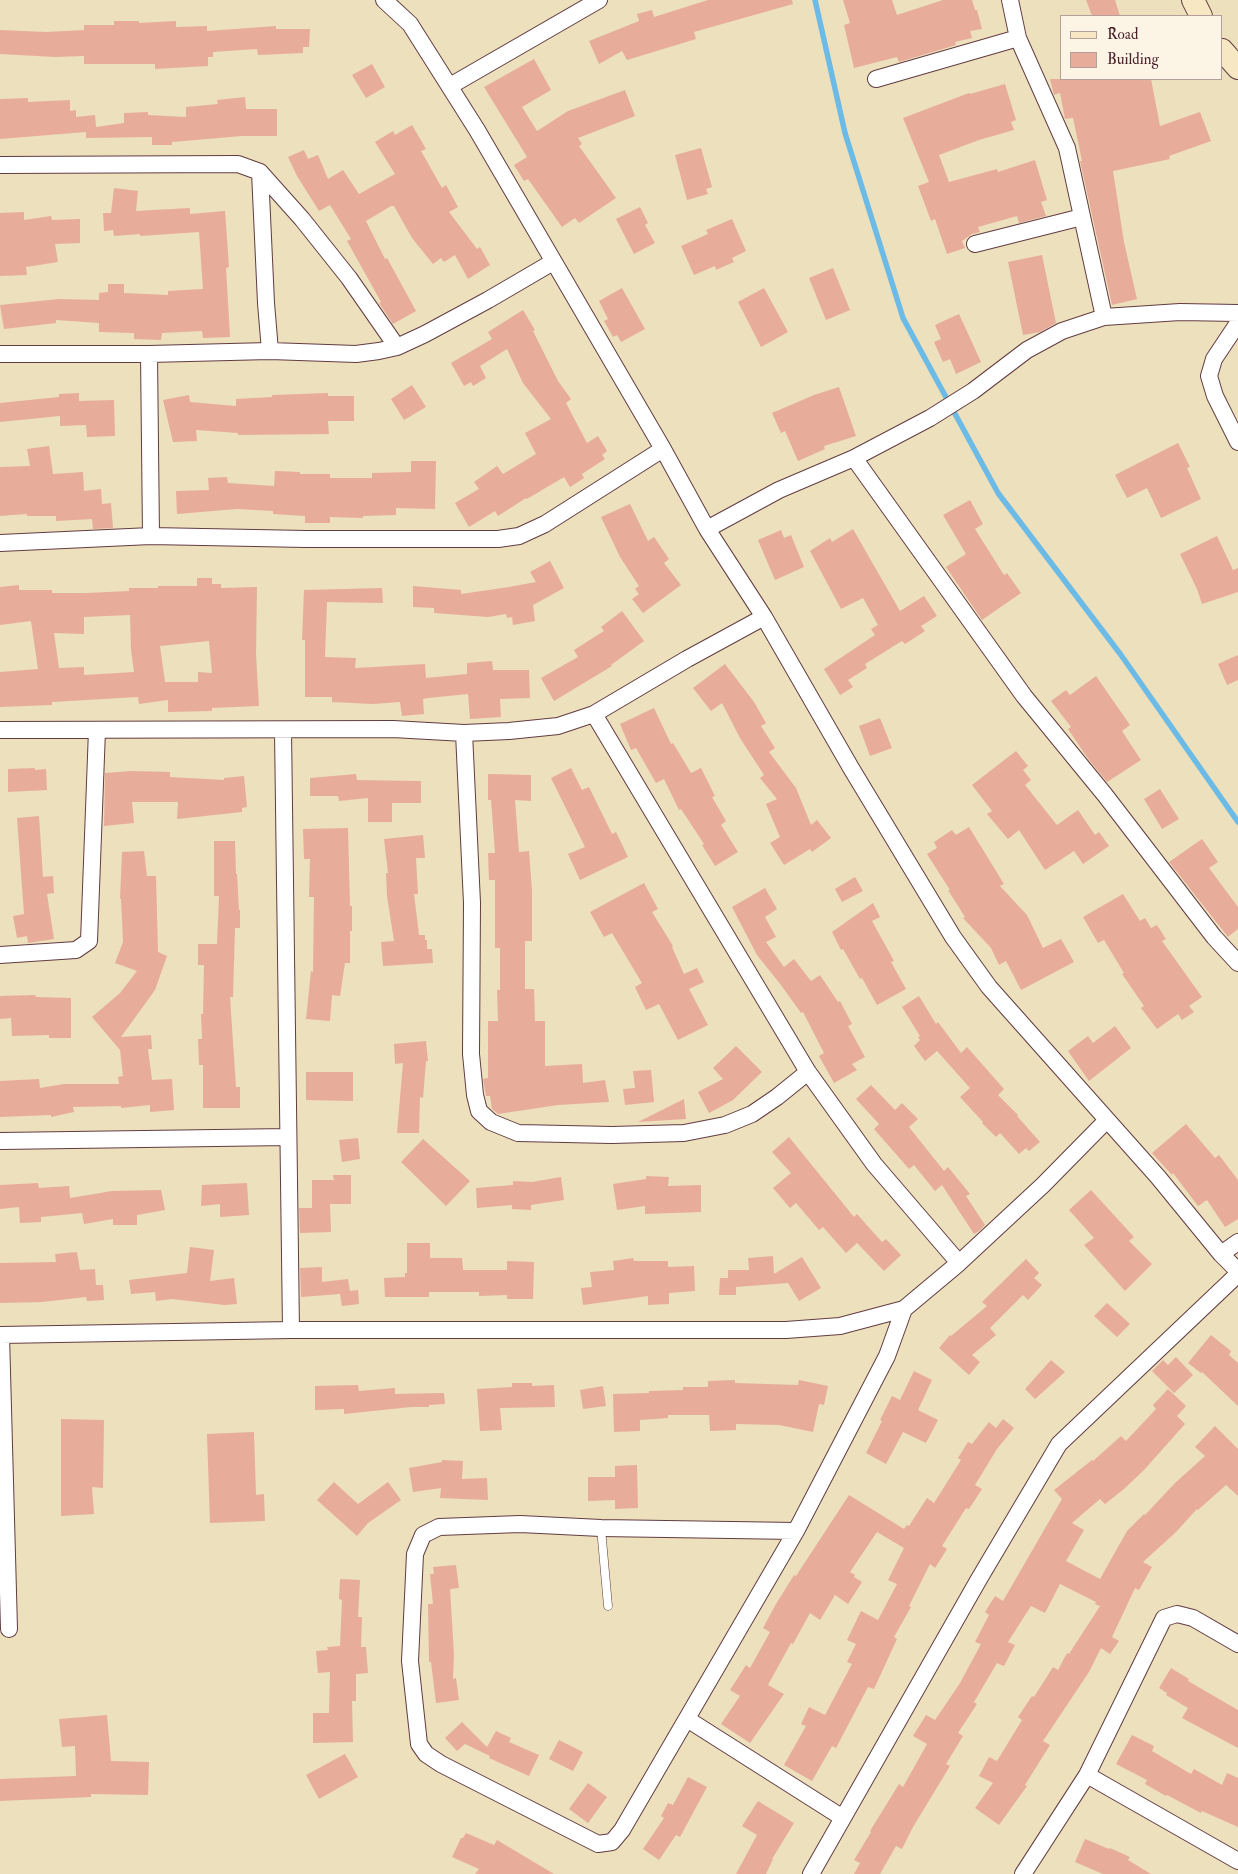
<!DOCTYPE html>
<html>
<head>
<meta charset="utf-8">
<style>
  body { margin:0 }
  #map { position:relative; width:1238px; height:1874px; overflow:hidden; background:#ece0bd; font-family:"IM FELL Double Pica",serif }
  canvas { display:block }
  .legend { position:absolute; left:1060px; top:15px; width:162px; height:65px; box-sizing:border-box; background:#fcf5e5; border:1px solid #b59f9b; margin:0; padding:6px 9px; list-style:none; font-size:15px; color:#4a1f2b }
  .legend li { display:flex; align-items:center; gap:10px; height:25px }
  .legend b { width:25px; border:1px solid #b59f9b }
</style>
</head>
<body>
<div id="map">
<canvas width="1238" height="1874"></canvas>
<ul class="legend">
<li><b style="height:6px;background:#f8e7c3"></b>Road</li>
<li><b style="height:14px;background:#e8ac9b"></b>Building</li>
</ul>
</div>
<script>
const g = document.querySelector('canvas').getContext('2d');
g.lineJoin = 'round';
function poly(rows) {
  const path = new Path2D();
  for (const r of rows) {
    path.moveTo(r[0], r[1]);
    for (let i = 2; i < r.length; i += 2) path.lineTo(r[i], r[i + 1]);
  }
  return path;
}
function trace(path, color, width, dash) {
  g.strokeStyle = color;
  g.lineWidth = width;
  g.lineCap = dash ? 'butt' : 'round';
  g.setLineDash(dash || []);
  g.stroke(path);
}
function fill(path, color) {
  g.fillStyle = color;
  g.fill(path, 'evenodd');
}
const stream = poly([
  [815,0,845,133,903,318,998,493,1121,655,1238,822]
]);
const building = poly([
  [708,0,792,0,793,4,694,32,696,39,627,60,622,51,599,64,589,41,639,21,637,14,652,10,654,17],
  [843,0,892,0,897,15,943,0,972,0,975,10,977,10,982,29,970,31,972,38,955,42,956,45,899,62,897,57,854,68,844,25,850,23],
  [1086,0,1115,0,1120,16,1092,16],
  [114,21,139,21,139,23,176,21,176,27,207,26,207,31,276,26,276,29,310,29,309,47,303,47,303,53,258,55,257,49,213,52,213,57,208,57,208,66,155,69,155,64,84,64,84,56,55,57,0,54,0,30,46,32,84,30,84,25,114,25],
  [534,59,551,90,522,107,537,131,568,111,625,90,635,116,578,138,582,144,579,146,616,198,579,223,575,218,562,227,528,179,524,181,514,165,527,157,484,87],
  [372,64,385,87,366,98,352,75],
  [1050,79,1151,79,1160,126,1200,112,1211,141,1169,156,1170,159,1113,171,1124,242,1137,299,1112,305,1080,161,1082,161,1073,118,1065,119,1060,93,1054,95],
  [1005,84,1016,120,1011,122,1014,130,979,140,939,155,949,182,997,169,998,172,1035,160,1047,200,1041,202,1046,216,1019,223,1017,216,978,227,980,232,972,234,962,241,965,248,947,254,935,219,931,221,918,186,929,182,903,118,969,93,970,94],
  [245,97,246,109,277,109,277,136,242,136,172,142,172,145,152,145,152,137,86,138,86,132,0,139,0,99,28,98,28,102,70,100,70,111,76,110,76,117,95,115,96,127,124,123,124,113,148,112,148,115,186,117,186,107,218,104,217,100],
  [412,125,426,149,421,151,442,188,446,185,458,207,449,212,477,249,480,247,490,265,468,279,455,255,444,262,441,258,433,264,412,238,394,206,391,206,366,221,385,259,387,258,416,311,393,324,379,303,381,302,347,241,351,239,330,205,319,211,297,176,288,157,304,150,308,159,318,155,328,179,343,170,359,194,395,174,375,142,393,131,395,135],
  [701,148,712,187,706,189,708,194,687,200,675,155],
  [114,188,138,191,136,211,190,208,190,214,225,211,229,267,226,268,230,337,203,338,202,331,162,333,161,340,134,339,134,333,99,332,99,323,56,320,56,323,4,329,0,305,59,299,99,300,99,293,108,292,108,284,124,284,124,293,168,295,168,291,203,289,199,232,140,236,140,234,114,236,113,230,104,231,103,213,111,213],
  [640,207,648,223,645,225,655,243,634,254,616,219],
  [24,212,24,220,51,216,52,220,80,219,80,243,55,244,58,262,26,267,27,275,0,276,0,213],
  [732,219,746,251,732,258,734,262,716,270,715,266,694,275,681,246,708,234,706,230],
  [1042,255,1056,323,1040,332,1023,335,1008,262],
  [833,268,850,310,826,320,809,278],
  [622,288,645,329,621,342,617,335,613,337,604,321,608,319,599,301],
  [764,288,788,332,761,347,738,302],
  [523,310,535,330,533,331,558,381,571,399,566,403,587,443,598,436,607,451,602,455,605,459,582,474,584,478,570,487,564,477,527,499,526,498,498,516,495,511,469,527,455,503,479,489,474,482,497,466,503,474,536,454,525,433,551,419,523,383,507,349,480,366,486,378,473,386,471,382,464,386,451,363,492,339,488,332],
  [959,314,981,362,956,374,950,359,943,362,934,342,941,339,935,325],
  [412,385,426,407,404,420,391,399],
  [839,387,856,436,824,446,825,449,798,461,785,431,781,433,772,413,814,395],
  [79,393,79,401,114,400,115,436,87,437,86,425,60,426,60,416,0,422,0,403,59,397,59,394],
  [328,393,328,396,354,396,354,421,328,421,329,434,238,435,238,433,196,430,197,441,173,442,163,400,189,395,190,402,236,406,236,399,272,397,272,395],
  [1178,443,1190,467,1187,468,1201,499,1161,518,1147,488,1127,498,1115,475],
  [49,446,53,474,83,472,84,491,101,489,102,504,111,503,113,528,93,529,92,519,56,521,56,516,27,516,27,514,0,516,0,467,30,466,27,449],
  [411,461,436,461,435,509,396,508,396,515,363,516,363,518,330,517,330,523,305,523,305,516,273,514,273,511,237,509,177,514,176,491,209,490,208,478,227,477,228,483,274,486,275,471,300,472,300,474,330,474,330,478,372,478,372,473,411,472],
  [970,500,983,524,975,529,1004,575,1007,573,1021,593,982,620,946,567,966,554,943,515],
  [630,504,648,541,654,537,669,559,664,563,681,585,643,613,632,599,639,594,635,589,639,586,620,557,601,517],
  [853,529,900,611,924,596,937,616,921,626,925,631,905,644,902,641,865,664,867,668,848,680,853,687,840,695,824,669,875,635,871,629,878,625,863,598,841,609,810,551,830,538,832,542],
  [781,530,784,538,791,535,804,567,775,580,758,540],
  [1217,536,1233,570,1238,568,1238,592,1202,604,1197,589,1180,554],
  [550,561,564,588,533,605,535,621,513,625,512,617,507,618,506,614,488,617,434,613,434,608,413,607,413,586,461,590,461,594,509,587,536,582,530,572],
  [197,578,212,578,212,584,221,584,221,588,257,587,256,654,259,706,212,708,212,711,168,712,168,700,139,704,138,697,52,702,52,705,0,707,0,672,38,669,31,621,0,625,0,587,19,585,19,590,52,590,52,593,87,593,129,591,129,588,158,588,158,586,197,586],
  [130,615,131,650,134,672,84,675,84,667,59,668,54,633,84,634,84,617],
  [209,641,212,673,198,672,198,682,165,682,160,646],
  [382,588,383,603,327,602,325,657,356,658,355,668,425,664,426,678,467,674,467,663,492,661,493,670,529,670,530,698,500,699,501,717,470,719,468,694,428,698,423,699,424,714,402,716,400,702,373,704,332,702,332,697,305,697,305,640,302,640,304,590],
  [622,611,644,641,611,665,612,666,554,701,541,678,578,657,574,650,604,631,601,627],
  [1238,655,1238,680,1227,685,1218,664],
  [725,664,754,702,766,723,761,726,775,748,769,752,796,788,811,825,817,820,831,838,812,852,810,849,784,865,770,843,780,837,766,804,777,799,760,778,764,775,740,738,722,703,711,711,693,688],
  [1096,676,1130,725,1122,731,1141,760,1107,782,1089,760,1068,729,1071,727,1051,701,1066,690,1070,695],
  [654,708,671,744,673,743,691,773,701,768,715,796,712,797,726,821,721,825,738,852,715,866,702,845,704,844,681,809,679,810,664,779,656,783,636,748,631,750,620,724],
  [880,718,892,748,870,756,859,726],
  [1016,751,1028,766,1023,770,1031,780,1025,785,1057,825,1078,810,1095,835,1099,832,1109,846,1083,864,1074,851,1045,870,1019,830,1008,839,987,814,992,811,972,785],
  [35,768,35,770,46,769,47,790,8,792,8,769],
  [571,768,582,790,589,787,612,834,616,832,628,857,580,880,568,854,585,847,551,778],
  [131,771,170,772,170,777,224,780,224,778,244,776,247,807,242,808,242,812,177,819,178,802,132,802,134,823,104,826,105,773],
  [356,774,357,780,421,781,421,803,392,803,392,822,368,822,368,798,339,801,338,796,310,796,310,778],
  [488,774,531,775,531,801,515,800,519,852,529,851,532,891,532,941,525,941,525,989,534,989,535,1021,545,1021,545,1066,582,1064,583,1083,605,1080,609,1102,558,1105,498,1114,492,1109,490,1096,486,1096,483,1079,488,1078,488,1021,498,1021,497,990,500,990,500,948,495,948,495,880,489,880,488,853,495,853,491,800,488,800],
  [1160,789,1179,819,1162,829,1144,799],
  [39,816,43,877,53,876,54,893,47,894,54,939,28,943,27,936,17,938,13,916,24,914,17,818],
  [969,827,1004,884,1000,886,1027,915,1043,948,1061,939,1074,962,1021,990,1006,961,999,965,991,948,963,918,965,917,948,890,950,890,927,854,937,848,934,842,952,830,956,835],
  [348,828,350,906,352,906,352,931,350,931,350,963,345,963,340,996,332,995,330,1021,306,1019,311,971,313,972,314,897,309,897,310,859,304,859,303,829],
  [423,835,425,858,416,858,418,894,414,894,419,935,425,935,425,940,427,940,427,949,432,949,433,963,383,966,381,942,394,941,387,896,386,873,388,873,384,839],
  [1202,839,1218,862,1209,868,1238,907,1238,929,1228,937,1169,862],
  [214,841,235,841,236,874,237,874,239,910,240,910,240,928,235,928,233,997,230,997,236,1087,240,1087,240,1108,203,1108,203,1065,199,1065,198,1039,202,1039,201,1014,203,1014,204,965,198,965,198,944,217,944,219,896,214,896],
  [144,851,147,876,156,876,158,952,167,956,155,990,121,1037,151,1035,152,1049,148,1049,152,1080,172,1079,174,1110,150,1112,150,1105,121,1108,121,1106,73,1107,74,1112,51,1117,51,1115,0,1117,0,1081,39,1079,40,1088,64,1084,119,1084,118,1077,123,1076,120,1050,92,1017,120,993,137,971,115,963,123,942,121,899,120,899,122,852],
  [855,877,863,891,842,902,835,889],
  [644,883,658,909,652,912,673,946,672,947,684,974,697,968,704,982,689,989,708,1025,678,1040,659,1004,646,1010,635,987,642,983,612,933,604,937,590,912],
  [765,888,777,909,765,917,776,937,766,942,784,967,794,959,811,981,820,975,838,1002,840,1001,852,1024,848,1026,865,1057,852,1064,857,1070,834,1083,819,1056,824,1053,803,1012,801,1013,781,985,757,955,732,907],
  [1123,894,1140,921,1145,918,1151,928,1157,925,1166,939,1162,941,1202,997,1189,1006,1194,1012,1182,1020,1178,1014,1157,1029,1141,1008,1144,1006,1122,974,1124,973,1104,940,1098,943,1083,917],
  [873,903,880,917,872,921,894,961,891,962,906,989,877,1005,862,978,860,979,843,949,841,950,832,932],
  [35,995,36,997,71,998,71,1038,49,1038,49,1035,12,1036,11,1018,0,1019,0,996],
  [919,996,936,1024,938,1022,961,1053,967,1047,1004,1089,998,1095,1018,1115,1017,1116,1040,1142,1029,1151,1026,1148,1019,1154,1000,1133,996,1137,982,1123,983,1122,960,1097,970,1088,937,1051,925,1061,914,1046,920,1040,918,1037,920,1036,902,1007],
  [1115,1026,1131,1048,1089,1081,1068,1051,1088,1036,1093,1043],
  [426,1041,428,1061,426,1061,423,1098,420,1097,419,1133,397,1133,403,1063,395,1064,394,1044],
  [736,1046,762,1072,733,1100,709,1113,698,1092,723,1079,713,1068],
  [651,1070,654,1102,625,1105,623,1089,635,1088,633,1071],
  [306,1072,353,1072,353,1101,306,1100],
  [871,1085,895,1110,902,1103,918,1119,909,1127,944,1171,948,1167,970,1194,966,1196,985,1225,979,1231,974,1234,942,1185,935,1191,914,1165,909,1169,874,1129,879,1124,856,1099],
  [684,1099,686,1119,638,1122],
  [1186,1124,1215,1158,1219,1155,1238,1180,1238,1219,1225,1227,1207,1200,1198,1206,1173,1173,1172,1175,1152,1153],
  [789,1137,854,1217,857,1214,882,1242,886,1239,901,1255,884,1271,857,1243,846,1253,823,1227,819,1230,796,1203,790,1208,773,1188,791,1173,772,1152],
  [358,1138,360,1159,342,1162,339,1140],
  [423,1139,470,1181,446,1206,401,1162],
  [333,1175,351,1175,351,1204,330,1204,331,1232,300,1233,299,1208,312,1208,312,1180,334,1180],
  [646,1176,669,1177,668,1186,701,1185,701,1212,645,1214,645,1206,617,1210,613,1184,646,1179],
  [561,1177,564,1200,531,1205,531,1210,512,1209,512,1205,477,1208,476,1188,513,1185,513,1181,532,1182],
  [38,1183,39,1188,69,1186,70,1198,112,1191,161,1190,165,1210,137,1215,137,1225,113,1225,113,1219,84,1224,82,1213,41,1217,41,1222,20,1223,19,1207,0,1209,0,1185],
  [247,1183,249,1215,220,1217,220,1204,201,1206,202,1185],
  [1091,1190,1134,1237,1129,1241,1152,1264,1125,1291,1084,1245,1094,1238,1069,1210],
  [407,1243,430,1243,430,1258,462,1258,463,1270,507,1270,507,1261,534,1262,533,1299,507,1299,507,1295,479,1296,479,1292,429,1292,429,1297,385,1297,384,1278,405,1277,405,1273,407,1273],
  [190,1247,214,1250,210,1281,234,1278,237,1304,224,1305,172,1299,156,1301,155,1292,131,1294,129,1280,187,1273],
  [77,1252,80,1270,95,1269,96,1285,103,1285,104,1300,87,1301,86,1297,42,1302,0,1303,0,1263,56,1262,55,1254],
  [773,1256,774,1274,802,1257,821,1288,799,1301,788,1283,736,1287,736,1295,719,1295,720,1278,728,1278,728,1270,749,1270,748,1258],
  [633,1258,634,1261,668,1261,668,1267,694,1266,695,1291,669,1293,669,1304,648,1305,648,1296,583,1305,581,1288,592,1287,590,1272,614,1270,613,1261],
  [1026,1259,1039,1273,1034,1278,1042,1285,1028,1300,1023,1295,990,1328,996,1335,972,1355,980,1362,969,1375,939,1348,950,1335,951,1336,987,1306,982,1302],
  [322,1267,322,1282,348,1279,350,1291,358,1290,359,1304,342,1306,340,1294,301,1297,300,1268],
  [1107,1303,1130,1324,1117,1337,1094,1316],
  [1211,1335,1231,1351,1229,1355,1238,1363,1238,1406,1202,1372,1201,1373,1188,1363],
  [1176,1357,1193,1375,1174,1393,1152,1371,1163,1360,1168,1365],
  [1051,1360,1065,1372,1035,1399,1025,1389],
  [914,1371,932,1380,918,1410,938,1420,926,1443,903,1432,886,1464,866,1453,882,1421,880,1420,892,1396,900,1400],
  [735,1380,735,1383,798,1385,799,1380,828,1386,824,1405,819,1404,813,1432,779,1425,736,1424,736,1430,710,1431,709,1415,668,1415,668,1418,640,1420,640,1431,614,1432,613,1394,649,1393,649,1391,683,1390,683,1387,708,1387,708,1381],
  [512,1383,532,1383,532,1386,554,1385,555,1407,500,1408,502,1430,480,1431,477,1389,512,1387],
  [358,1385,359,1391,395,1388,395,1394,444,1393,445,1404,429,1405,429,1407,411,1407,344,1414,344,1409,315,1410,315,1386],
  [603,1386,606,1406,583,1409,580,1390],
  [1168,1389,1186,1406,1177,1416,1185,1424,1144,1470,1124,1489,1105,1504,1100,1499,1072,1523,1084,1530,1066,1561,1100,1579,1127,1531,1144,1514,1145,1515,1175,1483,1205,1456,1195,1447,1215,1426,1238,1449,1238,1496,1226,1485,1198,1510,1197,1509,1176,1532,1143,1562,1152,1567,1139,1590,1135,1588,1112,1637,1119,1641,1110,1654,1101,1648,1089,1672,1043,1741,1050,1745,1025,1785,1027,1786,999,1825,975,1808,993,1783,979,1776,989,1757,997,1761,1022,1720,1018,1717,1032,1696,1034,1697,1053,1667,1058,1670,1067,1653,1069,1654,1100,1606,1095,1604,1096,1602,1060,1584,1045,1613,1031,1606,1008,1642,1015,1645,1004,1666,997,1663,974,1702,977,1704,958,1733,963,1736,946,1764,950,1766,913,1827,902,1849,896,1846,880,1874,854,1874,860,1863,854,1860,871,1832,870,1831,899,1784,903,1787,927,1744,913,1736,926,1715,935,1720,960,1683,981,1644,975,1642,989,1615,985,1612,995,1596,1003,1601,1062,1499,1054,1490,1092,1460,1093,1461,1121,1436,1126,1441,1156,1409,1153,1405],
  [61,1419,104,1420,103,1488,92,1487,94,1514,61,1516],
  [1003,1419,1014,1428,997,1449,975,1485,982,1489,969,1509,966,1508,942,1546,947,1549,935,1568,930,1564,909,1606,911,1607,894,1637,897,1639,874,1689,868,1687,836,1748,832,1746,812,1781,784,1765,806,1726,801,1724,809,1707,825,1715,852,1664,847,1662,856,1644,847,1640,861,1611,878,1620,897,1584,888,1580,904,1548,877,1532,850,1572,855,1575,854,1577,862,1582,848,1604,835,1595,820,1620,810,1613,793,1644,791,1643,768,1685,784,1694,750,1743,721,1724,740,1696,730,1690,746,1665,750,1668,770,1632,763,1628,776,1604,794,1575,796,1576,849,1495,904,1529,907,1525,909,1526,927,1498,934,1503,961,1460,958,1458,968,1442,972,1444,989,1422,996,1428],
  [254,1432,256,1495,264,1494,265,1521,210,1523,207,1434],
  [442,1460,463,1461,462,1479,487,1478,488,1500,440,1498,441,1488,413,1492,409,1468,442,1462],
  [637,1465,638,1508,615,1509,615,1500,588,1501,588,1477,615,1477,615,1466],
  [334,1482,358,1504,388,1482,401,1500,368,1523,357,1536,317,1500],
  [456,1565,459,1588,450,1589,454,1655,453,1679,456,1678,459,1700,436,1703,431,1662,429,1662,428,1604,433,1604,430,1574,434,1574,433,1567],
  [340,1579,360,1580,358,1617,362,1617,361,1647,366,1647,368,1673,356,1674,356,1701,352,1701,353,1742,313,1743,313,1713,329,1713,330,1672,318,1673,316,1651,328,1650,327,1647,340,1646,342,1600,339,1599],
  [1171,1668,1189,1679,1188,1681,1238,1710,1238,1748,1182,1718,1188,1708,1166,1695,1167,1693,1159,1688],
  [107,1715,111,1761,149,1762,148,1795,91,1794,91,1797,0,1801,0,1779,76,1776,75,1746,62,1747,59,1719],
  [462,1722,487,1747,496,1731,511,1738,509,1742,539,1755,529,1776,489,1758,490,1756,465,1744,457,1751,445,1738],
  [1132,1735,1154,1746,1152,1751,1191,1774,1194,1769,1222,1785,1227,1773,1238,1778,1238,1827,1202,1811,1201,1813,1167,1795,1166,1796,1145,1784,1147,1780,1116,1764],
  [559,1740,583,1752,573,1771,549,1759],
  [345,1754,358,1777,319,1799,306,1775],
  [688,1777,707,1787,680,1837,676,1835,659,1860,643,1849,664,1818,661,1816,668,1803,673,1805],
  [588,1783,607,1797,588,1823,569,1809],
  [758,1801,794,1823,772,1859,773,1859,766,1874,736,1874,757,1835,742,1826],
  [466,1833,494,1845,497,1840,554,1874,475,1874,479,1869,452,1857,461,1838,463,1838],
  [1085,1839,1109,1849,1110,1848,1130,1857,1128,1860,1151,1874,1103,1874,1075,1862]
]);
const lane = poly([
  [601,1528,608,1606]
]);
const street = poly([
  [384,0,410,24,477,130,663,449,707,529,764,617,851,768,953,937,989,987,1158,1177,1221,1254,1238,1271],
  [1010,0,1018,38,1067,148,1104,317],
  [876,79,1018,38],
  [450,86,599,0],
  [0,165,238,164,260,172,302,219,349,278,397,347],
  [260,172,266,303,270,351],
  [975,244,1082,217],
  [1238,323,1214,359,1209,376,1215,396,1238,442],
  [0,354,149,354,270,351,356,354,379,351,397,347,425,334,488,300,553,262],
  [149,354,151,536],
  [854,458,1024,696,1105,795,1214,937,1238,963],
  [707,529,779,490,854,458,930,418,973,391,1027,350,1062,331,1104,317,1180,312,1238,313],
  [0,543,151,536,306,539,498,539,519,536,545,524,663,449],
  [594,714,808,1072,874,1164,959,1263],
  [0,730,393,729,464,733,509,731,558,726,594,714,687,659,764,617],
  [283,731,291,1330],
  [464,733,472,903,471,1054,475,1095,479,1111,491,1122,518,1133,612,1135,684,1133,725,1125,752,1114,777,1097,808,1072],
  [0,955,76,950,89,941,97,730],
  [0,1141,288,1137],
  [1221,1254,1238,1242],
  [0,1335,291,1330,786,1330,840,1326,904,1309,959,1263,1043,1185,1106,1121],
  [1,1335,9,1629],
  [796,1531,601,1528,520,1524,439,1527,423,1535,415,1554,410,1661,419,1744,426,1754,441,1764,598,1844,612,1842,622,1830,796,1531,887,1356,904,1309],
  [687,1719,843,1818],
  [1087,1775,1238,1861],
  [811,1874,979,1579,1059,1444,1238,1274],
  [1023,1874,1087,1775,1164,1618,1177,1614,1193,1618,1238,1644]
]);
const secondary = poly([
  [1193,0,1201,16],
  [1222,50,1238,68]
]);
trace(stream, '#6cbae6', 5.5);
fill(building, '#e8ac9b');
trace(lane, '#623c41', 9);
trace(street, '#623c41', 18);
trace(secondary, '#623c41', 24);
trace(lane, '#fff', 8);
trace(street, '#fff', 16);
trace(secondary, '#f8e7c3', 22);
</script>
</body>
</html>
